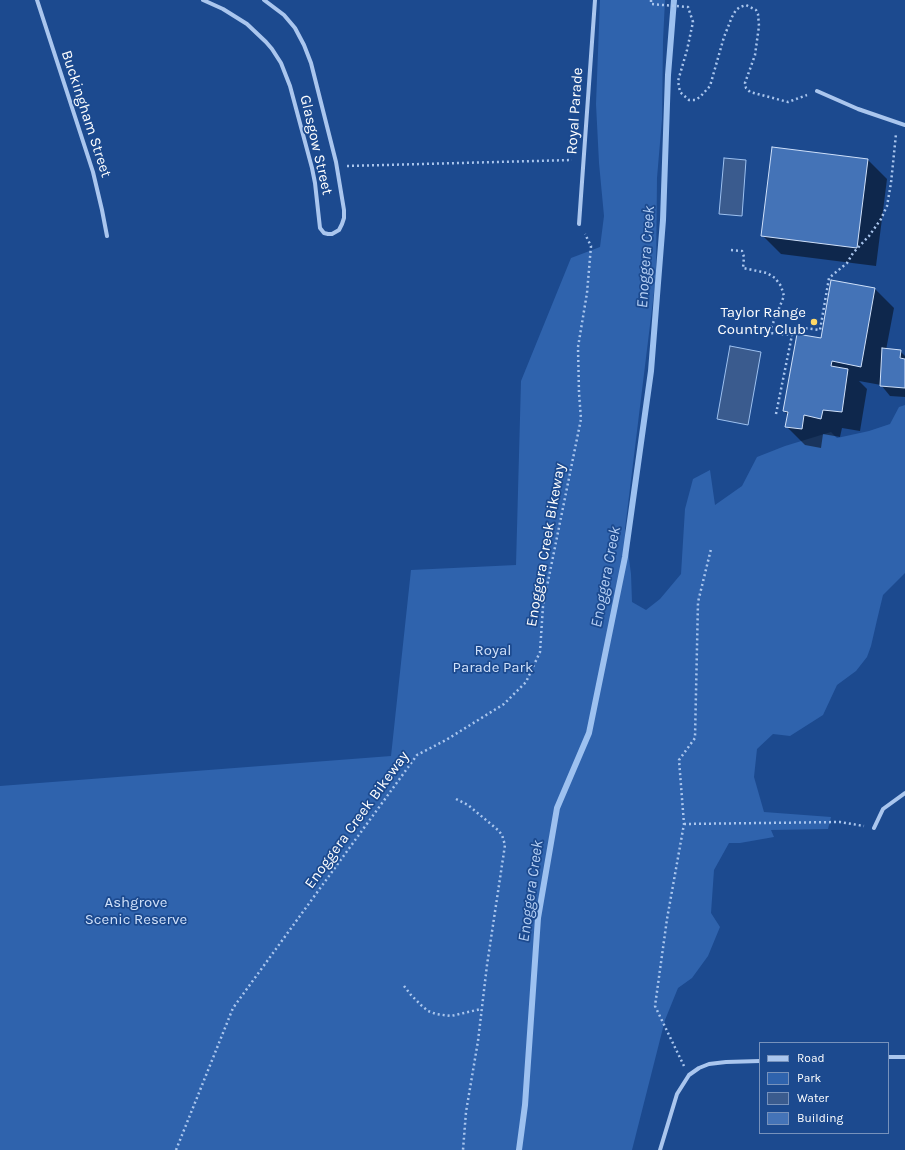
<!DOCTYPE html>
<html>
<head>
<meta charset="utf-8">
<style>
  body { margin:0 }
  #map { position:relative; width:905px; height:1150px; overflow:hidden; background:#1c4a8f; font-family:Karla,sans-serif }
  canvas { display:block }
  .legend { position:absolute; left:759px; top:1042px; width:130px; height:92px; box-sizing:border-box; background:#1c4a8f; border:1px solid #7792bc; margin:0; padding:5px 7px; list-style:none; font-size:12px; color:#fff }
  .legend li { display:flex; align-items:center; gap:8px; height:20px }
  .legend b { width:20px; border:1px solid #7792bc }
</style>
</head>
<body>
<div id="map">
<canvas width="905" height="1150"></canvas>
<ul class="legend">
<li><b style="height:5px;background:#aac6ee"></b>Road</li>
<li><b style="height:11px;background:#2f63ad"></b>Park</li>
<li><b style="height:11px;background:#3a5b8e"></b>Water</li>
<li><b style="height:11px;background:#4473b7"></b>Building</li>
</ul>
</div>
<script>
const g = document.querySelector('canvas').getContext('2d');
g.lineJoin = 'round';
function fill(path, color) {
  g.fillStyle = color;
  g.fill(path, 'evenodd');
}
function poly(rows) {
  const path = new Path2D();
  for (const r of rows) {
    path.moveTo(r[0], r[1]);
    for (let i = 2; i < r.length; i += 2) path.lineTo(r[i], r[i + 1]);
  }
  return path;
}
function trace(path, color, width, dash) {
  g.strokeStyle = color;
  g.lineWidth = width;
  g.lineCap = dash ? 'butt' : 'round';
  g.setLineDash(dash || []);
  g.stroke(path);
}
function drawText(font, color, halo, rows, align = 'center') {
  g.font = font + ' Karla,sans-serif';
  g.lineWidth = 3.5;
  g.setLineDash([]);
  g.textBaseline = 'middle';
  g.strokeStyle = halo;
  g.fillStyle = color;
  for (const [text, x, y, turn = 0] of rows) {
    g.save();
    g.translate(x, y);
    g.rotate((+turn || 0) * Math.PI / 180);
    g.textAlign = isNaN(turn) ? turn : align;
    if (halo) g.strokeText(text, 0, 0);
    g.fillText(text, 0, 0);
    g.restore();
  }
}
const green = poly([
  [600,0,665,0,663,41,662,119,657,178,656,276,625,529,631,574,632,602,646,610,660,599,681,574,685,509,693,479,710,470,715,505,742,486,757,457,785,446,831,432,837,438,869,431,890,424,899,407,905,405,905,573,883,595,877,620,871,646,867,657,856,671,837,685,823,715,790,736,773,734,757,749,754,777,764,812,831,817,828,829,771,830,774,837,740,843,729,843,714,870,711,913,720,927,708,956,692,978,678,988,665,1020,632,1150,0,1150,0,786,391,756,411,570,516,565,521,381,571,258,600,247,604,216,599,163,596,104]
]);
const water = poly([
  [724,158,746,160,742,216,719,214,724,158],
  [730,346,761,352,748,425,717,419,730,346]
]);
const shadow = poly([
  [868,160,887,179,876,266,781,254,762,235],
  [875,289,894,308,886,350,900,351,905,356,905,397,890,396,881,385,859,381,867,389,860,431,842,428,840,437,823,434,821,448,805,445,786,426,788,415,784,411,822,340]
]);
const stream = poly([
  [519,1150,525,1105,538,918,557,808,589,733,625,557,651,371,663,220,668,75,674,0]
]);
const building = poly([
  [772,147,868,159,857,248,761,236,772,147],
  [831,280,875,288,861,367,832,361,831,366,848,369,842,412,823,410,821,419,804,415,802,429,785,427,788,412,783,411,797,334,821,338,831,280],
  [882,348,901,350,900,358,905,359,905,388,880,386,882,348]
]);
const path = poly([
  [651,0,651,4,688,7,693,22,687,50,678,81,680,92,689,100,695,100,700,97,710,86,724,37,732,17,736,10,740,7,746,5,756,10,758,14,759,26,755,55,745,83,746,88,750,92,788,102,807,95],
  [347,166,572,160],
  [731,250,742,251,744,257,743,268,767,273,775,278,781,286,784,296,769,333,792,335,795,327,820,330,829,278,847,263,853,253,869,236,881,219,887,206,891,183,896,134],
  [776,414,792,335],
  [456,799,468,805,498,830,502,835,505,845,487,965,478,1041,466,1112,463,1150],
  [684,824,840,822,864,826],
  [404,986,411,995,421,1005,428,1011,436,1014,451,1016,481,1009],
  [684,1066,655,1006,667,919,684,824,679,760,695,738,698,602,711,549],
  [176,1150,233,1008,417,755,446,740,504,704,526,682,540,652,543,606,581,419,579,393,578,347,587,293,591,246,585,234]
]);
const street = poly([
  [37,0,93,172,102,210,107,236],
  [203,0,223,9,247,24,266,42,272,49,281,63,290,86,312,168,315,183,320,228,324,233,328,234,332,234,339,230,342,224,344,218,344,210,336,162,311,63,304,45,295,28,284,15,264,0],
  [817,91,858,109,905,125],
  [579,224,595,0],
  [874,828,883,809,905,793],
  [888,1057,905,1057],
  [660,1150,677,1094,689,1075,699,1068,709,1064,726,1062,760,1061]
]);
const markers = [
  [814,322,4,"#fed867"]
];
const streetNames = [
  ["Royal Parade",575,111,-86],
  ["Buckingham Street",86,114,72],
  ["Glasgow Street",316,145,77],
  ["Enoggera Creek Bikeway",546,545,-80],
  ["Enoggera Creek Bikeway",357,820,-54]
];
const poiNames = [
  ["Taylor Range",806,313],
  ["Country Club",806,330]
];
const parkNames = [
  ["Royal",493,651],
  ["Parade Park",493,668],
  ["Ashgrove",136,903],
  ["Scenic Reserve",136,920]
];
const waterNames = [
  ["Enoggera Creek",646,257,-86],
  ["Enoggera Creek",606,577,-79],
  ["Enoggera Creek",531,891,-82]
];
fill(green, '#2f63ad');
fill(water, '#3a5b8e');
trace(water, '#9dc1f0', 1);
fill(shadow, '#0007');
trace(stream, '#9dc1f0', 6);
fill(building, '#4473b7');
trace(building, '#d0e1fa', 1);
trace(path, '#aac6ee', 2.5, [2, 3]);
trace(street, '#aac6ee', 4);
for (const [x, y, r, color] of markers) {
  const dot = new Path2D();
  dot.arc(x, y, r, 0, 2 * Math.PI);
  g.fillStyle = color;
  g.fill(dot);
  trace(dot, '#1c4a8f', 1.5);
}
drawText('15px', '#fff', '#1c4a8f', streetNames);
drawText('15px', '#fff', '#1c4a8f', poiNames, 'right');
drawText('15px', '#d0e1fa', '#1c4a8f', parkNames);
drawText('italic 16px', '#b6d0f5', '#1c4a8f', waterNames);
</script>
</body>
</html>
